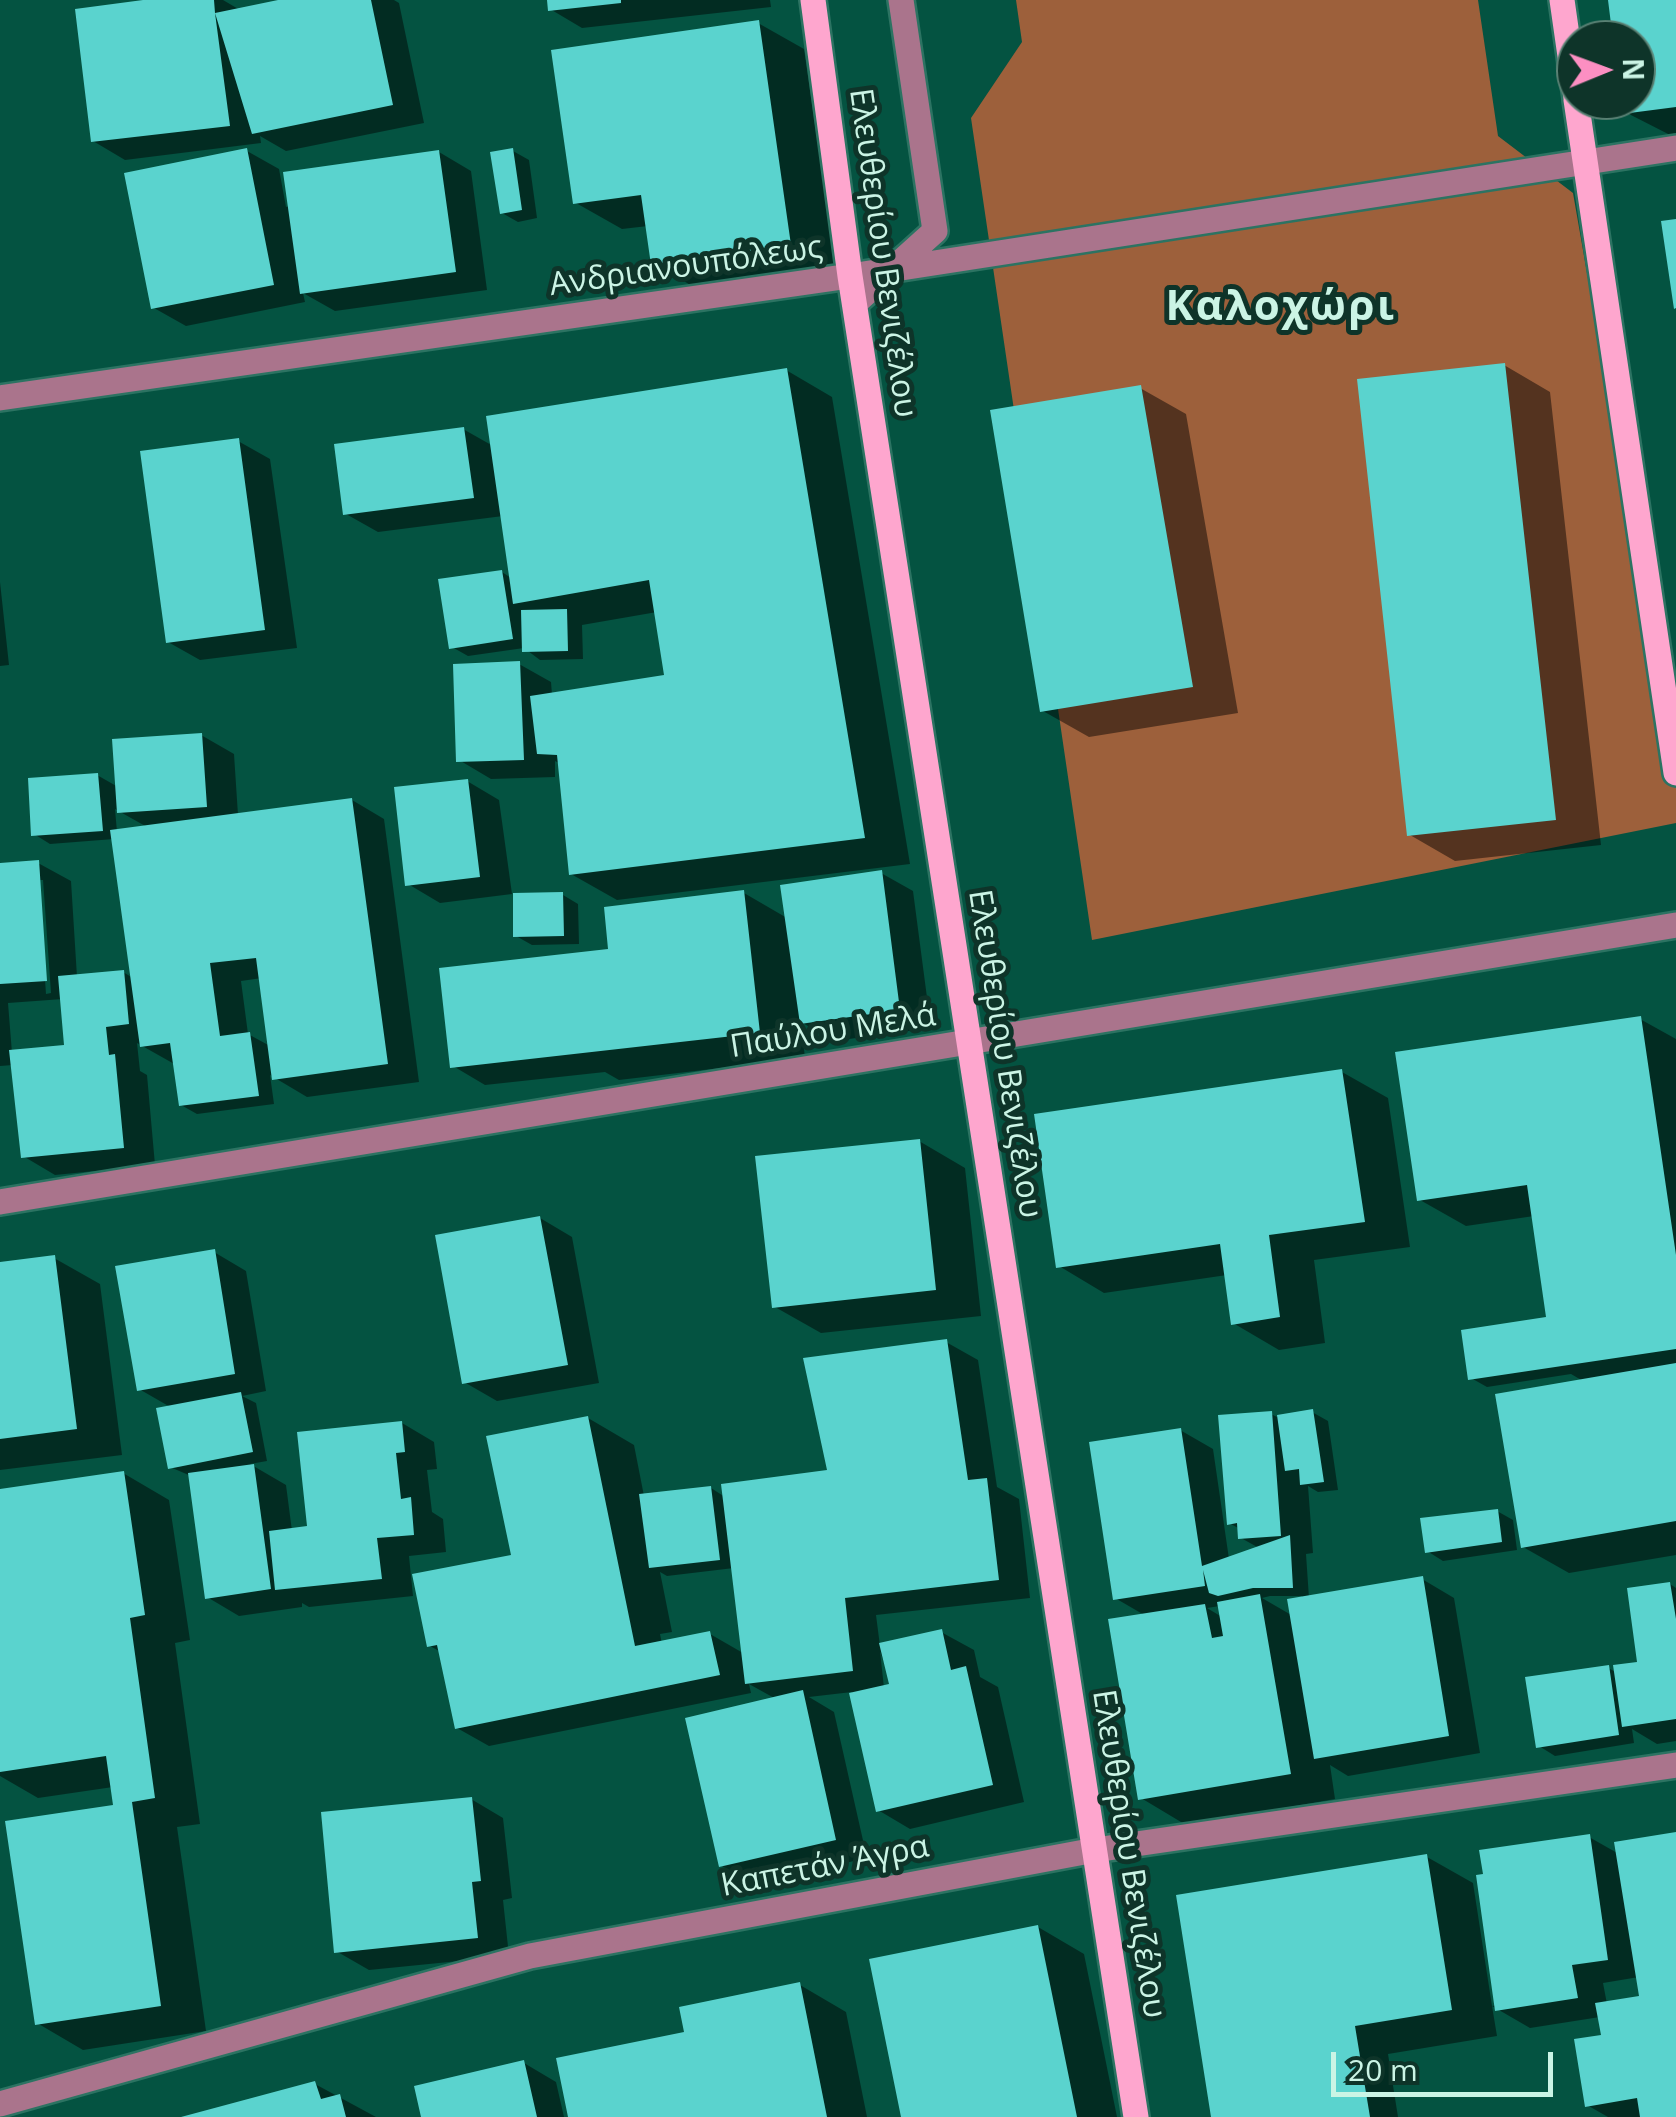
<!DOCTYPE html>
<html>
<head>
<meta charset="utf-8">
<style>
  body { margin:0 }
  #map { position:relative; width:1676px; height:2117px; overflow:hidden; background:#045341; font-family:"Open Sans",sans-serif }
  canvas { display:block }
  .north { position:absolute; left:1556px; top:20px; width:100px; height:100px; box-sizing:border-box; background:#0e3429; border:2px solid #5a8174; border-radius:50%; rotate:89deg; font-size:28px; font-weight:700; line-height:40px; text-align:center; color:#cbf4e5 }
  .north::after { content:''; display:block; margin:auto; width:35px; height:45px; background:#fc8fc2; clip-path:polygon(50% 0,100% 100%,50% 72%,0 100%) }
  .scale { position:absolute; left:1331px; top:2052px; width:222px; height:45px; box-sizing:border-box; border:5px solid #cbf4e5; border-top:0; padding-left:12px; font-size:30px; line-height:35px; white-space:nowrap; color:#cbf4e5; -webkit-text-stroke:8px #0e3429; paint-order:stroke }
</style>
</head>
<body>
<div id="map">
<canvas width="1676" height="2117"></canvas>
<div class="north">N</div>
<div class="scale">20 m</div>
</div>
<script>
const g = document.querySelector('canvas').getContext('2d');
g.lineJoin = 'round';
function fill(path, color) {
  g.fillStyle = color;
  g.fill(path, 'evenodd');
}
function poly(rows) {
  const path = new Path2D();
  for (const r of rows) {
    path.moveTo(r[0], r[1]);
    for (let i = 2; i < r.length; i += 2) path.lineTo(r[i], r[i + 1]);
  }
  return path;
}
function trace(path, color, width, dash) {
  g.strokeStyle = color;
  g.lineWidth = width;
  g.lineCap = dash ? 'butt' : 'round';
  g.setLineDash(dash || []);
  g.stroke(path);
}
function drawText(font, color, halo, rows, align = 'center') {
  g.font = font + ' "Open Sans",sans-serif';
  g.lineWidth = 10;
  g.setLineDash([]);
  g.textBaseline = 'middle';
  g.strokeStyle = halo;
  g.fillStyle = color;
  for (const [text, x, y, turn = 0] of rows) {
    g.save();
    g.translate(x, y);
    g.rotate((+turn || 0) * Math.PI / 180);
    g.textAlign = isNaN(turn) ? turn : align;
    if (halo) g.strokeText(text, 0, 0);
    g.fillText(text, 0, 0);
    g.restore();
  }
}
const green = poly([
  [1016,0,1478,0,1498,136,1573,193,1676,782,1676,823,1092,940,971,118,1022,42]
]);
const shadow = poly([
  [153,0,223,0,240,10,291,0,394,0,399,3,424,123,286,151,260,136,261,143,125,160,93,141],
  [549,0,770,0,771,7,582,28,550,9],
  [1611,0,1676,0,1676,138,1625,112,1623,100,1636,100,1636,40,1616,40],
  [758,23,804,49,836,270,699,290,653,263,648,226,622,229,576,203],
  [247,151,279,169,286,207,439,152,471,171,487,290,335,311,303,293,305,302,186,326,154,308],
  [513,151,529,160,537,218,518,222,502,213],
  [1504,365,1550,392,1601,845,1455,861,1410,835],
  [786,370,832,397,910,864,617,900,571,874,561,764,555,761,555,777,491,779,459,760,519,664,551,682,552,695,668,680,657,612,582,625,583,659,540,660,524,648,468,656,452,647,502,572,511,578,503,516,378,532,346,514,463,429,493,446],
  [1140,388,1186,414,1238,713,1089,737,1043,711],
  [238,441,270,459,297,648,200,660,168,642],
  [0,582,9,665,0,666],
  [201,735,234,754,238,815,352,800,384,819,419,1082,307,1097,270,1075,274,1104,197,1114,181,1105,176,1065,137,1043,140,1071,147,1075,155,1165,55,1175,23,1156,13,1065,0,1066,0,865,38,863,71,881,77,977,123,972,133,978,114,839,50,844,34,834,97,775,118,787],
  [115,809,147,827,117,832],
  [38,880,43,880,51,993,46,994],
  [262,978,270,1046,248,1034,241,981],
  [63,999,67,1047,12,1053,8,1003],
  [467,781,499,800,512,894,440,903,408,884],
  [881,873,913,891,931,1028,834,1041,801,1022,805,1058,619,1080,605,1072,485,1085,453,1066,611,951,744,893,787,918],
  [563,895,578,904,579,944,532,945,516,936],
  [1640,1019,1676,1039,1676,1555,1569,1573,1523,1547,1583,1381,1571,1374,1487,1387,1471,1378,1549,1319,1534,1216,1466,1226,1420,1200],
  [1342,1072,1388,1098,1410,1247,1314,1260,1325,1343,1279,1350,1233,1323,1227,1275,1104,1293,1059,1266],
  [919,1141,965,1168,981,1316,821,1333,775,1307],
  [540,1218,572,1237,599,1383,497,1401,464,1382],
  [214,1252,246,1271,266,1391,242,1396,256,1403,267,1461,250,1464,286,1485,292,1531,310,1529,402,1423,434,1442,437,1469,427,1470,432,1512,443,1519,446,1552,409,1556,413,1596,309,1607,302,1603,302,1607,239,1616,207,1597,191,1476,170,1467,172,1408,139,1389],
  [54,1258,100,1284,122,1455,0,1470,0,1264],
  [946,1342,978,1360,997,1487,1019,1499,1030,1598,876,1615,880,1646,941,1632,974,1650,980,1677,998,1687,1024,1802,910,1829,878,1810,852,1692,809,1697,834,1712,867,1858,754,1884,722,1866,776,1699,749,1684,751,1693,489,1746,457,1728,441,1652,430,1646,514,1557,588,1418,634,1445,644,1496,711,1488,725,1497,830,1472],
  [734,1568,743,1653,710,1634,662,1644,660,1634,672,1632,660,1572,667,1576],
  [880,1651,892,1686,884,1688],
  [1312,1412,1328,1421,1338,1490,1318,1492,1308,1486,1313,1553,1306,1554,1309,1598,1422,1579,1454,1598,1480,1753,1348,1776,1330,1765,1335,1799,1186,1825,1141,1798,1146,1616,1115,1598,1180,1430,1213,1449,1229,1559,1259,1548,1241,1538,1240,1529,1229,1523,1271,1414,1277,1417],
  [1270,1596,1302,1596,1302,1599,1293,1616,1262,1598],
  [1220,1606,1222,1617,1207,1608],
  [123,1473,169,1500,190,1640,175,1643,200,1824,177,1827,206,2031,83,2050,37,2023,116,1807,113,1787,38,1798,0,1776,0,1491],
  [1497,1511,1513,1520,1517,1550,1443,1561,1427,1551],
  [1670,1584,1676,1588,1676,1741,1657,1744,1632,1729,1634,1743,1555,1756,1539,1746,1608,1668,1616,1672,1640,1664],
  [471,1799,503,1818,512,1898,503,1900,509,1956,369,1970,336,1951],
  [1676,1835,1676,2117,1608,2117,1587,2105,1603,2037,1600,2017,1530,2028,1492,2006,1497,2036,1388,2054,1398,2117,1214,2117,1427,1857,1473,1883,1492,2006,1497,2005,1589,1837,1619,1854],
  [1639,1977,1647,1998,1607,2004,1603,1983],
  [1038,1927,1084,1954,1117,2117,903,2117],
  [800,1985,846,2012,867,2117,571,2117,687,2034],
  [524,2063,556,2082,564,2117,424,2117],
  [315,2084,376,2117,186,2117]
]);
const building = poly([
  [143,0,214,0,215,13,278,0,371,0,393,105,252,134,215,13,230,126,91,142,75,9],
  [547,0,621,0,621,3,548,11],
  [1608,0,1676,0,1676,107,1622,114,1621,100,1636,100,1636,40,1613,40],
  [759,20,791,245,651,265,641,195,573,204,551,50],
  [247,148,274,285,151,309,124,173],
  [513,148,522,210,500,214,490,152],
  [439,150,456,272,300,294,283,172],
  [1676,219,1676,308,1674,309,1661,221],
  [1505,363,1556,820,1407,836,1357,379],
  [787,368,865,838,569,875,557,755,537,754,530,696,664,675,649,580,513,604,486,416],
  [1141,385,1193,687,1040,712,990,410],
  [464,427,474,498,343,515,334,444],
  [239,438,265,630,166,643,140,451],
  [502,570,513,639,449,649,438,579],
  [567,609,568,651,522,652,521,610],
  [520,661,524,760,456,762,453,664],
  [202,733,207,807,117,813,112,739],
  [98,773,103,831,31,836,28,778],
  [468,779,480,877,405,886,394,787],
  [352,798,388,1064,272,1080,256,958,210,963,220,1036,250,1032,259,1096,179,1106,170,1043,140,1047,110,830],
  [39,860,47,981,0,984,0,863],
  [882,870,900,1010,800,1024,780,885],
  [744,890,760,1033,450,1068,439,968,608,949,604,907],
  [563,892,564,936,513,937,513,893],
  [124,970,129,1024,106,1027,109,1055,115,1054,124,1148,21,1158,9,1050,64,1045,58,976],
  [1641,1016,1676,1255,1676,1349,1468,1380,1461,1330,1546,1317,1527,1185,1417,1201,1395,1052],
  [1342,1069,1365,1222,1269,1235,1280,1317,1231,1325,1220,1244,1056,1268,1034,1114],
  [920,1139,936,1290,772,1308,755,1156],
  [540,1216,568,1365,462,1384,435,1235],
  [215,1249,235,1374,137,1391,115,1266],
  [55,1255,77,1429,0,1439,0,1262],
  [947,1339,968,1480,987,1478,999,1580,845,1598,853,1671,745,1684,721,1484,827,1470,803,1358],
  [1676,1363,1676,1521,1521,1548,1495,1394],
  [241,1392,253,1452,168,1469,156,1408],
  [1313,1409,1324,1482,1300,1485,1299,1469,1285,1471,1277,1415],
  [1272,1411,1281,1536,1238,1539,1237,1523,1227,1525,1218,1415],
  [588,1416,635,1646,710,1631,720,1675,455,1729,437,1645,427,1647,412,1574,511,1555,486,1436],
  [402,1421,405,1452,396,1453,401,1499,411,1497,414,1535,377,1538,382,1579,275,1590,269,1531,307,1526,297,1432],
  [1181,1428,1202,1566,1290,1535,1293,1588,1253,1588,1218,1596,1209,1593,1203,1570,1205,1586,1113,1600,1089,1442],
  [254,1464,271,1589,205,1599,188,1473],
  [124,1471,145,1615,130,1618,155,1798,132,1802,161,2006,35,2025,5,1821,113,1805,106,1756,0,1772,0,1489],
  [711,1486,720,1560,649,1568,639,1494],
  [1498,1509,1502,1542,1425,1553,1420,1518],
  [1423,1576,1449,1736,1314,1759,1287,1599],
  [1670,1582,1676,1619,1676,1719,1622,1727,1613,1665,1637,1662,1627,1588],
  [1260,1594,1291,1774,1138,1800,1108,1619,1205,1604,1212,1638,1223,1636,1217,1602],
  [942,1629,951,1670,966,1666,993,1785,876,1812,849,1693,889,1684,879,1643],
  [1609,1665,1619,1735,1536,1748,1525,1677],
  [803,1690,836,1840,719,1867,685,1718],
  [472,1797,481,1881,472,1882,478,1938,334,1953,321,1812],
  [1676,1832,1676,2117,1640,2117,1637,2098,1585,2107,1574,2039,1601,2035,1595,2003,1639,1996,1614,1842],
  [1590,1834,1608,1960,1572,1965,1578,1998,1495,2011,1476,1875,1483,1874,1479,1850],
  [1427,1854,1452,2010,1355,2026,1370,2117,1211,2117,1176,1895],
  [1038,1925,1077,2117,901,2117,869,1959],
  [800,1982,827,2117,568,2117,556,2058,684,2032,679,2007],
  [524,2060,537,2117,421,2117,414,2086],
  [315,2081,321,2099,340,2094,346,2117,181,2117]
]);
const minor = poly([
  [855,303,935,231,901,0],
  [0,398,850,276,1676,148],
  [0,1202,1676,925],
  [0,2104,530,1956,1095,1850,1676,1765]
]);
const major = poly([
  [813,0,850,276,1136,2117],
  [1562,0,1576,98],
  [1576,100,1676,773]
]);
const streetNames = [
  ["Ελευθερίου Βενιζέλου",882,253,82],
  ["Ανδριανουπόλεως",686,267,-8],
  ["Παύλου Μελά",833,1032,-9],
  ["Ελευθερίου Βενιζέλου",1004,1054,81],
  ["Ελευθερίου Βενιζέλου",1128,1854,81],
  ["Καπετάν Άγρα",825,1867,-11]
];
const districtNames = [
  ["Καλοχώρι",1281,308]
];
fill(green, '#9d603b');
fill(shadow, '#0007');
fill(building, '#5ad3ce');
trace(minor, '#2c7362', 30);
trace(major, '#2c7362', 30);
trace(minor, '#aa748c', 25);
trace(major, '#fea6ce', 25);
drawText('32px', '#cbf4e5', '#0e3429', streetNames);
g.letterSpacing = '2.5px';
drawText('bold 42px', '#cbf4e5', '#0e3429', districtNames);
g.letterSpacing = '0px';
</script>
</body>
</html>
